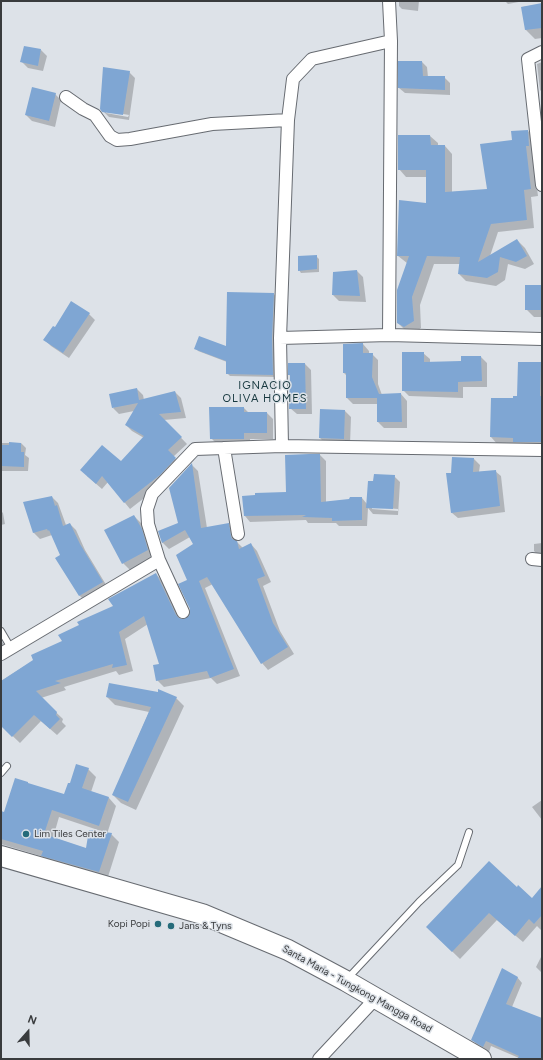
<!DOCTYPE html>
<html>
<head>
<meta charset="utf-8">
<style>
  body { margin:0 }
  #map { position:relative; width:543px; height:1060px; overflow:hidden; background:#dde2e8; font-family:Figtree,sans-serif }
  canvas { display:block }
  .frame { position:absolute; inset:0; border:2px solid #393b3d; pointer-events:none }
  .north { position:absolute; left:8px; top:1012px; width:40px; height:40px; -webkit-text-stroke:3px #dde2e8; paint-order:stroke; rotate:20deg; font-size:11px; font-weight:700; line-height:16px; text-align:center; color:#393b3d }
  .north::after { content:''; display:block; margin:auto; width:14px; height:18px; background:#393b3d; clip-path:polygon(50% 0,100% 100%,50% 72%,0 100%) }
</style>
</head>
<body>
<div id="map">
<canvas width="543" height="1060"></canvas>
<div class="frame"></div>
<div class="north">N</div>
</div>
<script>
const g = document.querySelector('canvas').getContext('2d');
g.lineJoin = 'round';
function fill(path, color) {
  g.fillStyle = color;
  g.fill(path, 'evenodd');
}
function poly(rows) {
  const path = new Path2D();
  for (const r of rows) {
    path.moveTo(r[0], r[1]);
    for (let i = 2; i < r.length; i += 2) path.lineTo(r[i], r[i + 1]);
  }
  return path;
}
function trace(path, color, width, dash) {
  g.strokeStyle = color;
  g.lineWidth = width;
  g.lineCap = dash ? 'butt' : 'round';
  g.setLineDash(dash || []);
  g.stroke(path);
}
function drawText(font, color, halo, rows, align = 'center') {
  g.font = font + ' Figtree,sans-serif';
  g.lineWidth = 3;
  g.setLineDash([]);
  g.textBaseline = 'middle';
  g.strokeStyle = halo;
  g.fillStyle = color;
  for (const [text, x, y, turn = 0] of rows) {
    g.save();
    g.translate(x, y);
    g.rotate((+turn || 0) * Math.PI / 180);
    g.textAlign = isNaN(turn) ? turn : align;
    if (halo) g.strokeText(text, 0, 0);
    g.fillText(text, 0, 0);
    g.restore();
  }
}
const shadow = poly([
  [399,1,419,1,418,11,402,9,399,6],
  [505,1,524,1,508,4],
  [542,4,542,38,535,39,526,30,522,7],
  [41,50,47,56,43,71,28,68,22,62],
  [422,62,427,67,428,77,444,77,450,83,450,95,405,93,399,88],
  [542,62,542,92,540,90,537,64],
  [129,72,135,78,129,120,109,117,101,109],
  [106,111,129,115,128,117,106,113],
  [55,94,61,100,55,127,32,121,26,115],
  [528,131,536,139,533,154,538,196,531,197,534,228,498,232,490,256,517,240,525,248,534,264,525,269,508,264,505,280,496,286,466,281,459,274,460,264,434,264,420,305,421,328,413,334,406,331,398,323,407,263,398,256,427,204,427,177,406,177,399,169,399,136,430,136,438,143,438,146,445,146,452,154,452,192,488,190,513,140],
  [316,256,319,259,319,272,301,273,299,270],
  [357,271,363,277,366,302,339,301,333,295],
  [542,286,542,317,534,317,526,309],
  [274,294,276,297,276,377,230,376,227,373,227,362,198,351,196,348,227,347],
  [89,314,95,320,69,358,51,346,45,340],
  [363,344,369,351,369,354,372,354,378,360,378,384,382,395,401,394,407,401,407,428,384,428,378,422,378,404,353,404,347,398,347,376,344,373],
  [423,353,430,359,430,362,462,362,481,357,487,363,487,387,463,387,463,398,409,396,403,390],
  [541,363,542,365,542,450,498,445,491,437,514,399,518,397],
  [305,364,311,370,312,414,297,414,290,408,291,376,289,375],
  [137,389,143,395,144,400,175,392,181,398,186,418,164,420,187,444,173,457,181,465,166,481,130,509,108,482,102,489,87,476,121,462,144,438,132,431,126,425,134,411,119,414,113,408],
  [244,408,249,413,267,413,273,419,273,439,250,439,250,445,217,444,211,438],
  [345,411,351,417,350,445,326,444,320,438],
  [1,443,21,443,26,448,25,455,29,458,28,471,1,471],
  [320,455,326,461,326,502,350,500,351,498,362,498,367,504,374,482,394,476,400,482,398,515,373,514,368,508,367,526,339,526,336,523,308,523,306,520,250,522,245,516,287,493],
  [372,507,398,509,398,511,372,509],
  [474,459,480,465,479,472,495,471,501,476,505,512,458,518,452,513,452,475],
  [192,465,198,471,207,528,228,524,235,531,237,542,243,548,251,544,257,551,271,582,263,586,280,631,294,654,268,670,262,663,213,584,205,588,240,676,217,684,211,678,164,687,157,680,160,665,148,624,125,639,133,671,119,675,116,671,64,687,66,690,41,698,63,719,62,722,66,726,57,735,41,721,20,743,1,725,1,681,63,642,114,606,156,574,162,581,181,620,190,617,191,609,188,581,194,544,190,537,169,549,162,542,179,524],
  [52,497,58,503,66,525,70,524,76,530,85,550,108,588,85,601,80,596,52,535,40,539,34,533,25,503],
  [1,511,3,513,5,524,1,525],
  [134,516,143,525,156,559,132,572,123,563],
  [542,543,542,555,537,554,534,551,534,544],
  [1,640,6,648,1,651],
  [107,697,176,698,184,706,136,810,121,803,113,795,149,712,115,705],
  [88,769,96,777,91,792,109,798,116,806,107,834,111,834,119,842,107,880,50,863,44,857,1,844,1,812,5,814,29,785,65,795,70,785],
  [59,817,104,832,87,849,53,838],
  [542,800,542,820,532,807],
  [542,887,542,931,537,926,523,942,497,920,460,959,427,927,517,888,532,899],
  [542,955,542,973,536,967],
  [517,977,522,983,512,1007,542,1020,542,1059,518,1059,519,1058,491,1046,489,1052,477,1045,472,1039]
]);
const building = poly([
  [542,3,542,28,525,30,521,7],
  [24,46,41,49,38,66,20,62],
  [398,61,422,61,423,76,445,76,445,90,398,88],
  [103,67,130,71,123,115,102,112,100,109],
  [32,87,56,93,49,121,25,115],
  [528,130,529,146,526,146,531,189,524,190,527,220,491,224,478,262,517,239,527,256,516,262,500,257,498,272,487,278,458,274,460,257,427,256,412,297,414,321,404,327,397,323,397,290,409,256,397,256,399,200,426,203,426,170,398,170,398,135,430,135,431,145,445,145,445,192,487,189,480,144,512,140,511,131],
  [317,255,317,269,298,271,298,256],
  [357,270,360,296,332,295,333,272],
  [525,285,542,285,542,310,525,310],
  [227,292,274,293,272,338,273,375,226,374,226,361,194,349,199,336,226,346],
  [71,301,90,313,63,353,43,340,53,326,55,327],
  [363,343,363,353,373,353,372,377,379,394,401,393,402,422,377,422,377,398,346,398,346,373,343,373,343,344],
  [402,352,424,352,424,362,461,361,461,356,481,356,482,381,458,382,458,392,402,391],
  [518,362,541,362,540,396,542,396,542,442,513,442,513,438,490,437,491,398,513,398,513,396,517,396],
  [288,363,305,363,306,409,289,409,290,375,288,375],
  [137,388,139,400,175,391,181,412,159,414,182,437,168,450,176,458,160,475,124,503,102,476,96,484,80,470,102,445,121,461,144,436,125,425,138,403,112,408,109,394],
  [209,407,244,407,244,412,267,412,267,433,244,433,244,439,210,439],
  [320,409,345,410,344,439,319,438],
  [9,442,21,443,21,452,24,452,24,467,1,466,1,445,9,445],
  [309,454,320,454,321,502,349,499,350,497,362,497,362,520,332,521,332,518,302,517,306,515,244,516,242,496,255,495,255,493,286,492,285,455],
  [452,457,474,458,473,472,496,470,500,506,451,513,446,473,451,473],
  [192,463,201,528,229,523,231,536,232,539,237,541,239,549,251,543,265,576,257,579,273,623,288,647,261,664,207,577,199,581,234,669,210,678,207,671,156,681,153,665,159,664,144,616,119,632,127,665,112,668,113,664,55,681,61,683,36,691,57,712,56,715,60,719,50,729,34,715,12,737,1,726,1,681,33,660,31,655,62,641,58,635,79,625,77,622,113,606,108,599,156,573,176,615,179,618,183,619,189,616,190,609,178,584,187,580,176,555,193,544,185,530,162,543,158,531,178,523,169,488],
  [374,474,395,475,393,509,366,508,368,481,373,481],
  [52,496,55,506,57,505,63,526,70,523,80,544,103,582,79,596,55,558,60,555,49,530,48,531,47,529,33,533,23,502],
  [134,515,142,529,148,550,122,564,104,530],
  [109,683,158,692,158,689,177,697,128,802,112,795,151,707,106,697],
  [76,764,89,768,82,788,109,797,99,826,52,810,44,834,86,848,89,830,112,833,99,872,41,856,43,851,1,839,1,811,4,812,15,778,28,782,28,783,64,794,68,783,70,783],
  [489,861,517,887,518,885,532,898,542,886,542,915,534,924,529,919,515,936,489,913,452,952,426,927],
  [502,968,518,977,506,1004,542,1018,542,1059,517,1059,519,1056,486,1041,483,1047,471,1040]
]);
const lane = poly([
  [1,631,11,648],
  [1,773,7,766],
  [348,978,419,902,458,865,469,832]
]);
const street = poly([
  [389,1,391,41,389,335],
  [542,52,528,59,542,185],
  [66,97,83,109,95,115,110,136,117,140,130,139,212,124,288,120],
  [280,338,389,335,542,339],
  [282,446,280,338,288,120,293,79,312,59,391,41],
  [224,448,238,534],
  [532,559,542,560],
  [183,612,159,560,148,524,147,509,152,494,195,449,282,446,542,450],
  [1,654,159,560],
  [319,1059,376,998]
]);
const primary = poly([
  [1,856,202,914,288,950,346,981,481,1059]
]);
const markers = [
  [26,834,4,"#256b7a"],
  [158,924,4,"#256b7a"],
  [171,926,4,"#256b7a"]
];
const poiNames = [
  ["Lim Tiles Center",34,834],
  ["Kopi Popi",150,924,"right"],
  ["Jans & Tyns",179,926]
];
const streetNames = [
  ["Santa Maria - Tungkong Mangga Road",357,989,29]
];
const neighbourhoodNames = [
  ["IGNACIO",265,386],
  ["OLIVA HOMES",265,399]
];
fill(shadow, '#0003');
fill(building, '#7fa6d3');
trace(lane, '#676b71', 8);
trace(street, '#676b71', 14);
trace(primary, '#676b71', 22);
trace(lane, '#fff', 6);
trace(street, '#fff', 12);
trace(primary, '#fff', 20);
for (const [x, y, r, color] of markers) {
  const dot = new Path2D();
  dot.arc(x, y, r, 0, 2 * Math.PI);
  g.fillStyle = color;
  g.fill(dot);
  trace(dot, '#dde2e8', 1.5);
}
drawText('10px', '#393b3d', '#dde2e8', poiNames, 'left');
drawText('10px', '#393b3d', '#dde2e8', streetNames);
g.letterSpacing = '1px';
drawText('11px', '#17383f', '#dde2e8', neighbourhoodNames);
g.letterSpacing = '0px';
</script>
</body>
</html>
